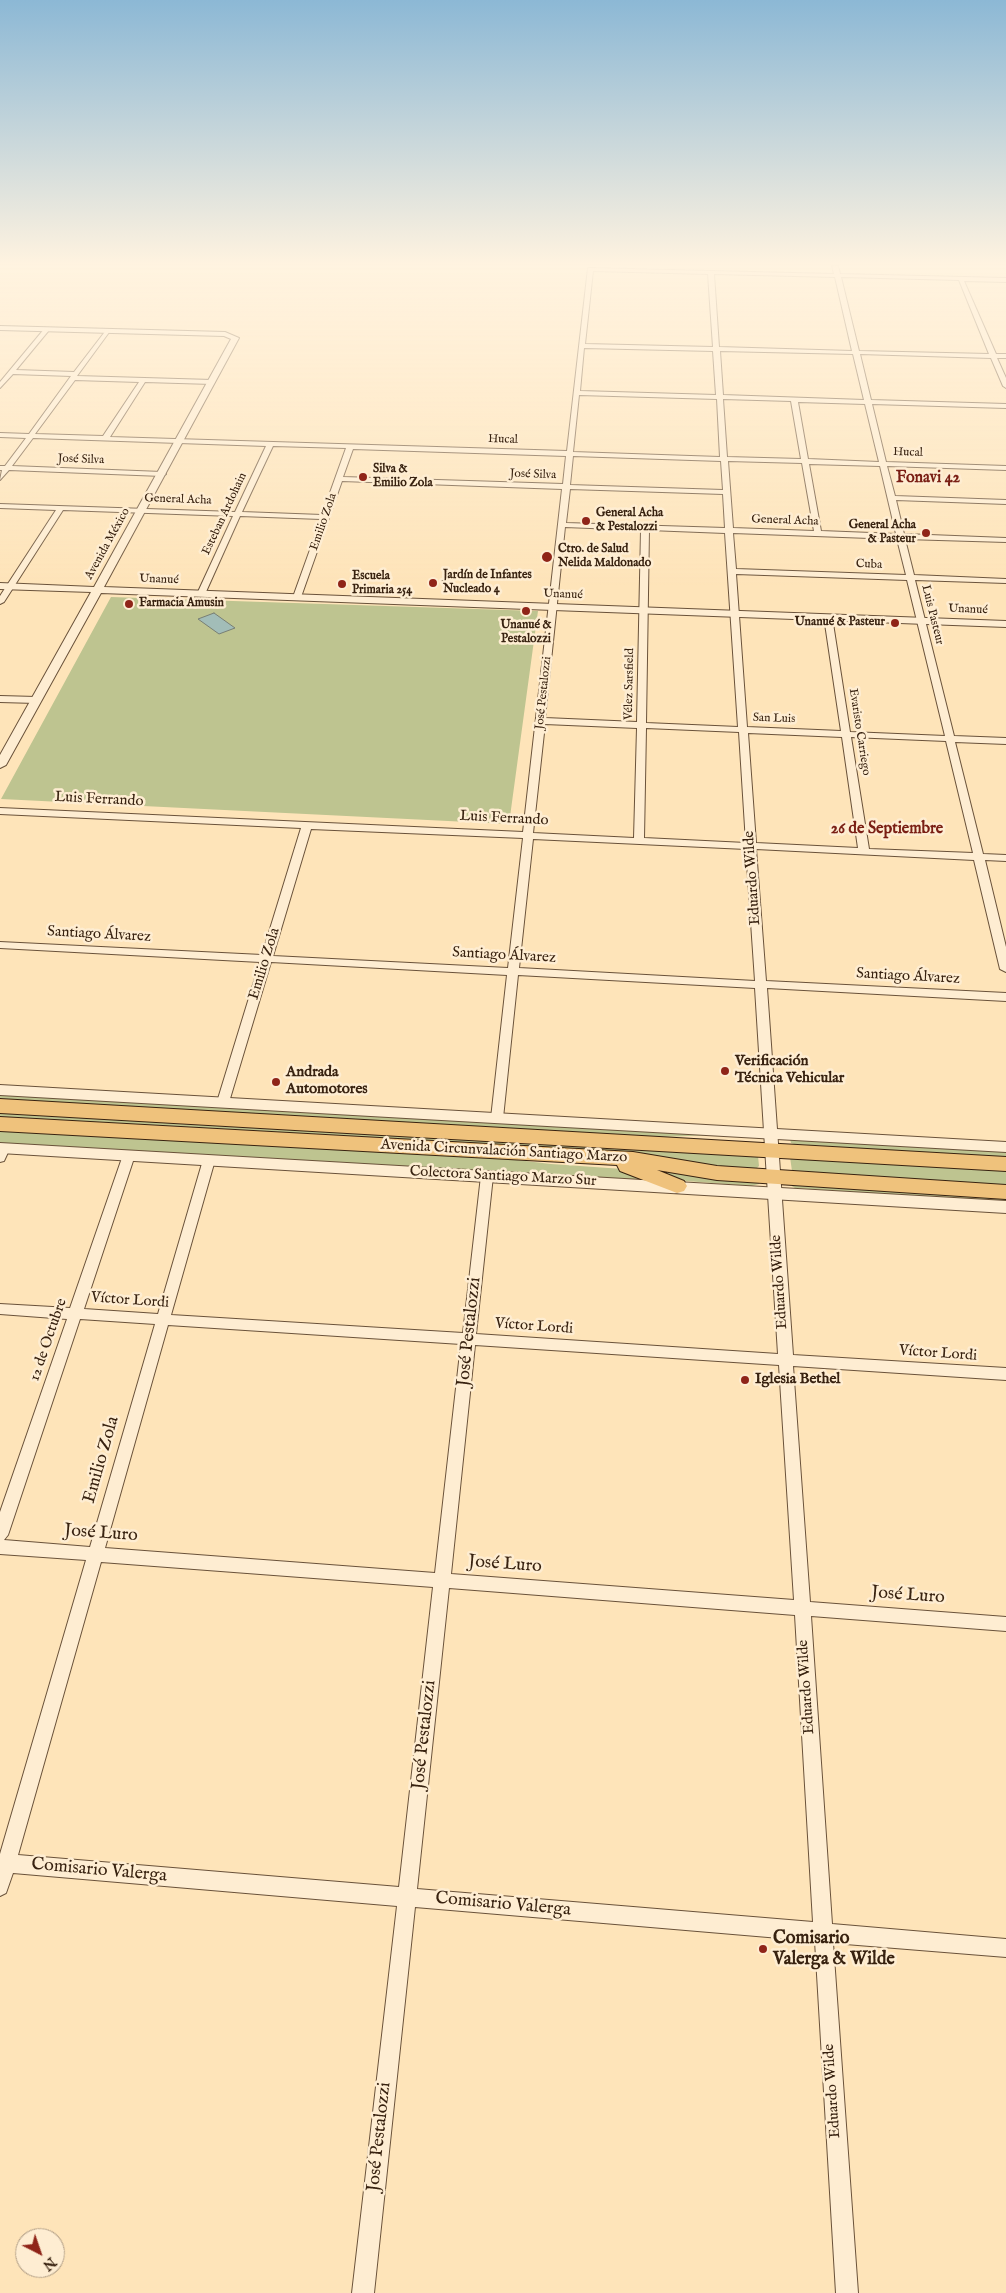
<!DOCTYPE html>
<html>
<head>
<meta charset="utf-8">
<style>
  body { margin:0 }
  #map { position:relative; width:1006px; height:2293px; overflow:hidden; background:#fee4b9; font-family:"IM FELL English",serif }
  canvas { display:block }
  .north { position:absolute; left:15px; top:2228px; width:50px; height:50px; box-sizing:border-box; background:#feedd2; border:1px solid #af9c84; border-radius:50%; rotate:139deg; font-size:14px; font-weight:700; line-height:20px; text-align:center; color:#382210 }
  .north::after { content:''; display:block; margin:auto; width:18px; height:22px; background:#8f2418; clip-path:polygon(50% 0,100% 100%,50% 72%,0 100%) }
</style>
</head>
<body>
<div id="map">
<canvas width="1006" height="2293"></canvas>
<div class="north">N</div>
</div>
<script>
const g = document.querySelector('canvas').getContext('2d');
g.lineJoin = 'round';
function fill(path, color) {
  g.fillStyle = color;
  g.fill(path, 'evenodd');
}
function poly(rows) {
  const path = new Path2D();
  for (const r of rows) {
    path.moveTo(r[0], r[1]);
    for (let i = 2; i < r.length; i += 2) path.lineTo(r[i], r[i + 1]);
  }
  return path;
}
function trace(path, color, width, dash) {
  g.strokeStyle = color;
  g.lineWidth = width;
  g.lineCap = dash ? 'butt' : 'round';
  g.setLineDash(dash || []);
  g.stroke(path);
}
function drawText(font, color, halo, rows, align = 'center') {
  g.font = font + ' "IM FELL English",serif';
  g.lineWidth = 5;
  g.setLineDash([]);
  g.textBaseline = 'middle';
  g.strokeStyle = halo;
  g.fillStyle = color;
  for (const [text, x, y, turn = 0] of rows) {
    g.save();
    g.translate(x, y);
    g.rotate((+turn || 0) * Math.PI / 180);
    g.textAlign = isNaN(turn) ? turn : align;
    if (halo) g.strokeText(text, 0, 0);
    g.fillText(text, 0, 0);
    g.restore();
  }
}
const green = poly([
  [111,597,538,611,509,824,1,799],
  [0,1094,714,1135,662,1137,11,1101,0,1100],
  [0,1111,758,1156,759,1166,755,1170,697,1165,638,1154,0,1118],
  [0,1129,483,1156,551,1164,623,1169,651,1181,0,1143],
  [790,1139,1006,1152,1006,1158,794,1144,791,1143],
  [790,1157,1006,1170,1006,1185,792,1171],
  [643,1165,759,1181,759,1184,751,1186,686,1181],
  [790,1185,1006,1196,1006,1202,795,1188]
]);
const water = poly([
  [214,613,235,628,219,634,198,619,214,613]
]);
const minor = poly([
  [832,266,838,266,840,274,1006,278,1006,282,964,281,996,354,1006,354,1006,358,997,358,1006,378,1006,388,1003,386,991,358,860,354,871,400,1006,404,1006,408,872,404,886,462,1006,466,1006,470,887,466,895,496,1006,500,1006,504,896,500,904,534,1006,538,1006,542,905,539,914,575,1006,579,1006,583,915,580,954,736,1006,738,1006,744,955,742,983,854,1006,855,1006,861,985,860,1006,947,1006,972,1000,969,974,860,756,849,766,981,1006,993,1006,1001,767,988,793,1355,1006,1368,1006,1380,793,1366,810,1602,1006,1617,1006,1631,811,1616,832,1924,1006,1939,1006,1957,833,1943,858,2293,836,2293,815,1941,415,1907,374,2293,352,2293,397,1906,13,1873,6,1893,0,1896,0,1854,86,1560,0,1554,0,1512,67,1319,0,1314,0,1304,70,1308,123,1155,129,1151,135,1155,84,1309,158,1314,203,1160,209,1156,215,1160,171,1315,463,1333,481,1176,487,1171,493,1176,476,1334,778,1354,755,988,518,975,503,1118,497,1122,491,1118,507,975,271,962,229,1102,223,1106,217,1102,260,962,0,948,0,942,262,955,301,828,0,814,0,808,523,832,562,489,342,481,301,597,297,599,293,597,321,519,240,516,205,594,201,596,197,594,233,516,63,510,4,602,0,604,0,596,56,510,0,508,0,504,235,512,266,446,33,438,12,466,162,472,166,474,162,476,9,470,0,480,2,470,0,470,0,466,5,466,26,438,0,437,0,433,29,434,71,376,13,374,0,388,0,382,45,328,50,329,16,370,74,372,107,329,110,331,77,376,212,380,215,382,212,384,145,382,110,437,567,451,588,268,834,274,832,266],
  [593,271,708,274,713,347,585,344,593,271],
  [714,274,835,277,852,351,719,347,714,274],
  [841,277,959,280,989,354,859,351,841,277],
  [584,348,713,351,716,395,580,391,584,348],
  [720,351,853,354,864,400,723,395,720,351],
  [75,380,139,382,103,436,35,434,75,380],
  [579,395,717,399,720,457,573,452,579,395],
  [723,399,791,401,801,459,727,457,723,399],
  [798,402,865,404,879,462,808,459,798,402],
  [273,446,346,448,322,515,242,512,273,446],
  [353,449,566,456,563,484,343,477,353,449],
  [573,456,721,461,723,490,570,485,573,456],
  [728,461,802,463,814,531,733,528,728,461],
  [809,464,880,466,896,534,821,531,809,464],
  [570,489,723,494,725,528,566,523,570,489],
  [565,527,641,530,637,722,545,718,565,527],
  [649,530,725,533,738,727,646,723,649,530],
  [733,533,897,539,906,575,736,569,733,533],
  [736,574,907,580,945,736,850,732,832,617,828,615,824,617,841,731,747,727,736,574],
  [545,724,637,728,634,838,533,833,545,724],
  [646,728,739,732,746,843,644,838,646,728],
  [748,733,842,737,858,848,756,843,748,733],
  [851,737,946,741,973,853,869,849,851,737],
  [311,829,523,838,508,968,273,956,311,829],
  [533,839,746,849,755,981,519,968,533,839],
  [80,1319,155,1324,90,1547,4,1540,8,1535,80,1319],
  [168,1325,461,1344,435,1573,105,1548,168,1325],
  [475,1345,779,1365,794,1600,451,1574,475,1345],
  [101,1562,433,1587,399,1887,18,1855,101,1562],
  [449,1588,795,1615,813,1922,417,1889,449,1588],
  [0,696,36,697,40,700,36,703,0,702,0,696],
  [4,1144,10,1148,4,1161,0,1162,0,1145,4,1144]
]);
const tertiary = poly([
  [0,326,225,332,239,338,104,587,1006,621,1006,627,101,593,6,765,0,768,0,755,91,592,0,589,0,583,94,587,231,339,224,336,0,330,0,326],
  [0,1085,1006,1142,1006,1152,0,1095,0,1085],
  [0,1143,1006,1201,1006,1213,0,1153,0,1143]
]);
const primary = poly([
  [0,1099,1006,1157,1006,1171,0,1113,0,1099],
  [0,1117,633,1152,717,1166,1006,1185,1006,1199,717,1180,657,1170,684,1181,687,1186,684,1191,677,1193,620,1171,617,1165,0,1131,0,1117]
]);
const markers = [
  [363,477,5,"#8f2418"],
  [586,521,5,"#8f2418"],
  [926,533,5,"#8f2418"],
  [547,557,6,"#8f2418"],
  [433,583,5,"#8f2418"],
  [342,584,5,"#8f2418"],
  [129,604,5,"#8f2418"],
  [526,611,5,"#8f2418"],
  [895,623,5,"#8f2418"],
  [725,1071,5,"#8f2418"],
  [276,1082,5,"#8f2418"],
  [745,1380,5,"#8f2418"],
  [763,1949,5,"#8f2418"]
];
const farStreetnames = [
  ["Hucal",503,440,2],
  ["Hucal",908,453,2],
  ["José Silva",81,460,2],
  ["José Silva",533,475,2],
  ["General Acha",178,500,2],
  ["Esteban Ardohain",225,514,-65],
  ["General Acha",785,521,2],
  ["Emilio Zola",324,522,-71],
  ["Avenida México",108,544,-61],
  ["Cuba",869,565,2],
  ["Unanué",159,580,2],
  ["Unanué",563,595,2],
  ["Unanué",968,610,2],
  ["Luis Pasteur",932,615,76],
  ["Vélez Sarsfield",630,684,-89],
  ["José Pestalozzi",544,693,-84],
  ["San Luis",774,719,2],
  ["Evaristo Carriego",859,732,81]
];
const farPoinames = [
  ["Silva &",373,470],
  ["Emilio Zola",373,484],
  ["General Acha",596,514],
  ["& Pestalozzi",596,528],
  ["General Acha",916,526,"right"],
  ["& Pasteur",916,540,"right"],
  ["Ctro. de Salud",558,550],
  ["Nelida Maldonado",558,564],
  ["Jardín de Infantes",443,576],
  ["Nucleado 4",443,590],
  ["Escuela",352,577],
  ["Primaria 254",352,591],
  ["Farmacia Amusin",139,604],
  ["Unanué & Pasteur",885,623,"right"],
  ["Unanué &",526,626,"center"],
  ["Pestalozzi",526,640,"center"]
];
const streetNames = [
  ["Luis Ferrando",99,800,3],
  ["Luis Ferrando",504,819,3],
  ["Eduardo Wilde",753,878,-94],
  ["Santiago Álvarez",99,935,3],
  ["Santiago Álvarez",504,956,3],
  ["Emilio Zola",265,964,-73],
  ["Santiago Álvarez",908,977,3],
  ["Avenida Circunvalación Santiago Marzo",504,1152,3],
  ["Colectora Santiago Marzo Sur",503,1177,3],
  ["Eduardo Wilde",780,1282,-94],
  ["Víctor Lordi",130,1301,4],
  ["Víctor Lordi",534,1327,4],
  ["12 de Octubre",49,1340,-71],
  ["Víctor Lordi",938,1354,4],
  ["Eduardo Wilde",807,1687,-94],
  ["Eduardo Wilde",833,2091,-94]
];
const poiNames = [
  ["Verificación",735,1062],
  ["Técnica Vehicular",735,1079],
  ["Andrada",286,1073],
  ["Automotores",286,1090],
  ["Iglesia Bethel",755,1380]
];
const farDistrictnames = [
  ["Fonavi 42",928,479],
  ["26 de Septiembre",887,830]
];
const nearStreetnames = [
  ["José Pestalozzi",470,1332,-84],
  ["Emilio Zola",102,1460,-74],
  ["José Luro",101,1534,4],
  ["José Luro",505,1565,4],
  ["José Luro",908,1596,4],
  ["José Pestalozzi",425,1735,-84],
  ["Comisario Valerga",99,1871,5],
  ["Comisario Valerga",503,1905,5],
  ["José Pestalozzi",380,2137,-84]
];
const nearPoinames = [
  ["Comisario",773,1939],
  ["Valerga & Wilde",773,1960]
];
fill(green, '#bec490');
fill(water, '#a2bdb8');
trace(water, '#787f75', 1);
trace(minor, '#6a523a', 2);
trace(tertiary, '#6a523a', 2);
trace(primary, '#382210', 2);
fill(minor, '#feedd2');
fill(tertiary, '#feedd2');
fill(primary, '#efc27c');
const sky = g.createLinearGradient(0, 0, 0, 587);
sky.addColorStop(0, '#8cb8d5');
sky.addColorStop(0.45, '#fff3e0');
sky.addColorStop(1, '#fff3e000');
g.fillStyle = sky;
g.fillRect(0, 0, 1006, 587);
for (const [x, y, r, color] of markers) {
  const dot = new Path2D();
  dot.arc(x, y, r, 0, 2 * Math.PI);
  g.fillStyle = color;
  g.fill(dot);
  trace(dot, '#feedd2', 2);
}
drawText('12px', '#382210', '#feedd2', farStreetnames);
drawText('bold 12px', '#382210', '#feedd2', farPoinames, 'left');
drawText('15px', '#382210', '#feedd2', streetNames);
drawText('bold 15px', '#382210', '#feedd2', poiNames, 'left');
drawText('bold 16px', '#7a1f14', '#feedd2', farDistrictnames);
drawText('18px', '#382210', '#feedd2', nearStreetnames);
drawText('bold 18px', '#382210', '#feedd2', nearPoinames, 'left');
</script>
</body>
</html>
